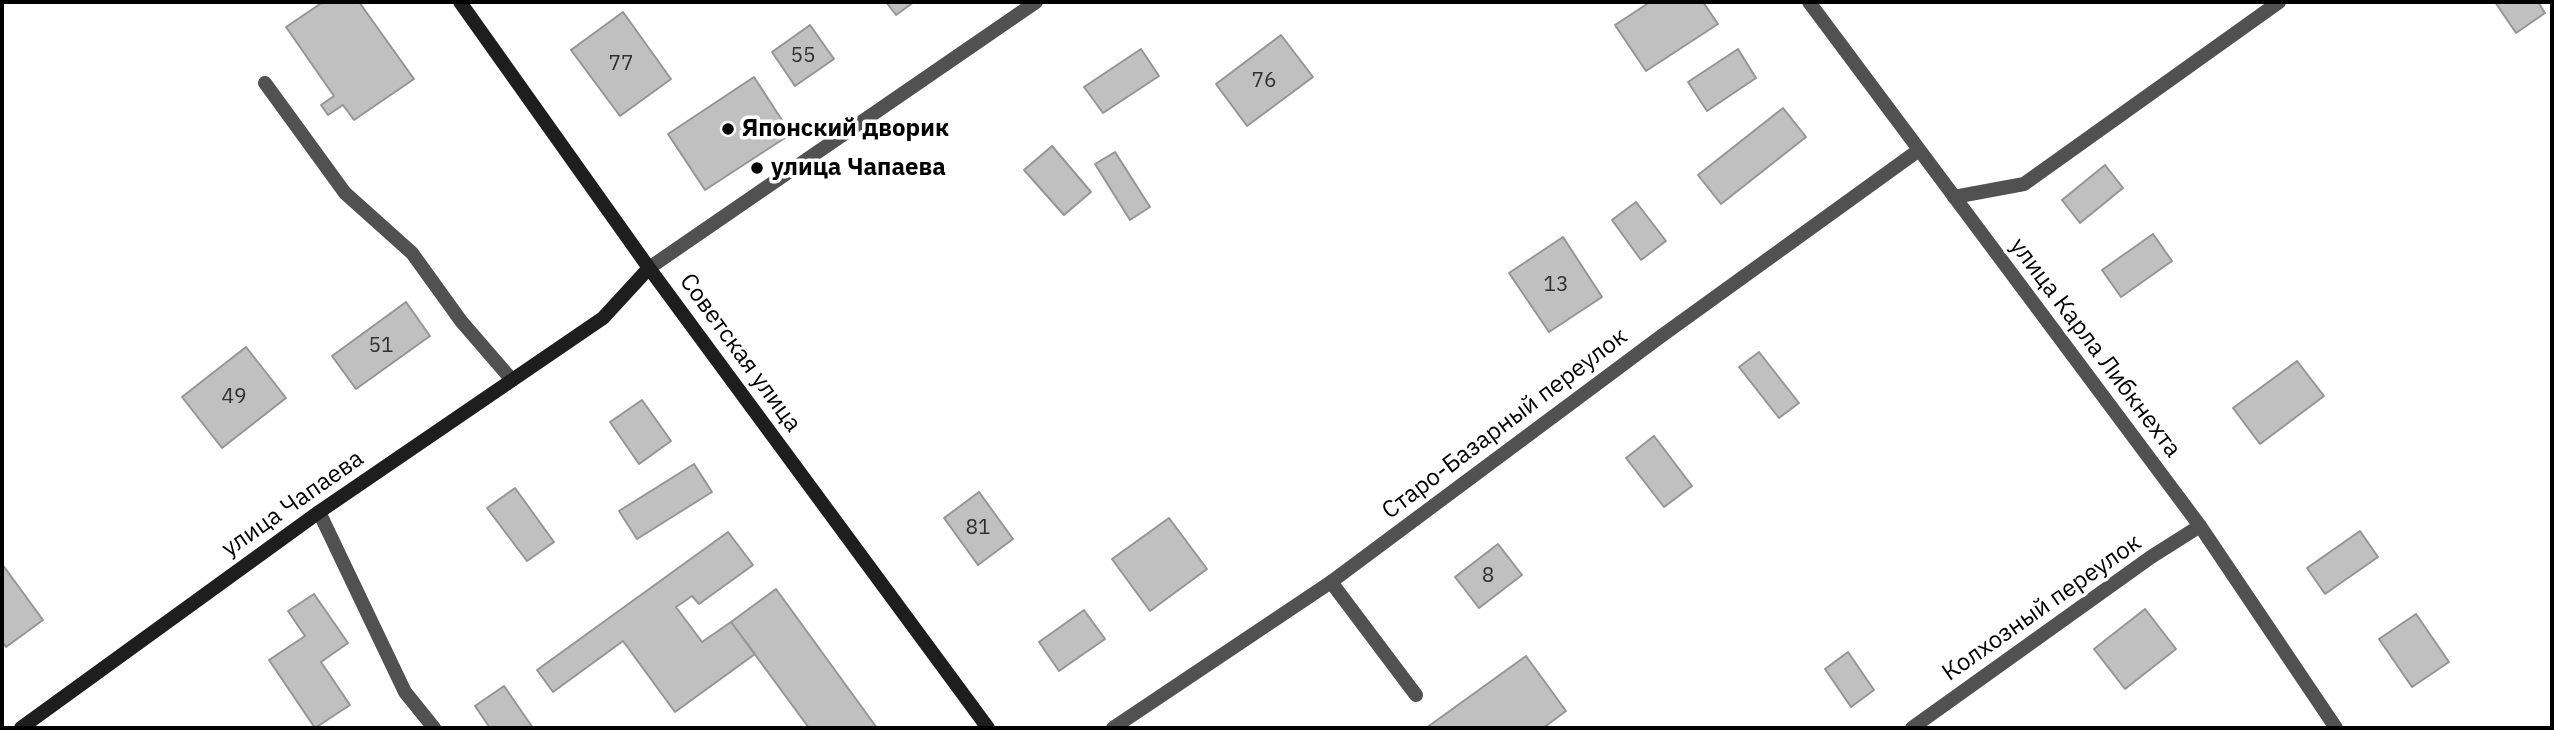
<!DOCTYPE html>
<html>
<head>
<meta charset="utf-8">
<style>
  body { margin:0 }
  #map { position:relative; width:2554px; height:730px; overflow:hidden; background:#fff; font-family:"IBM Plex Sans",sans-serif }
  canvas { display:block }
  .frame { position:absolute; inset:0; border:4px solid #000; pointer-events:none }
</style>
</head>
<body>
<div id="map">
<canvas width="2554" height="730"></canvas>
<div class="frame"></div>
</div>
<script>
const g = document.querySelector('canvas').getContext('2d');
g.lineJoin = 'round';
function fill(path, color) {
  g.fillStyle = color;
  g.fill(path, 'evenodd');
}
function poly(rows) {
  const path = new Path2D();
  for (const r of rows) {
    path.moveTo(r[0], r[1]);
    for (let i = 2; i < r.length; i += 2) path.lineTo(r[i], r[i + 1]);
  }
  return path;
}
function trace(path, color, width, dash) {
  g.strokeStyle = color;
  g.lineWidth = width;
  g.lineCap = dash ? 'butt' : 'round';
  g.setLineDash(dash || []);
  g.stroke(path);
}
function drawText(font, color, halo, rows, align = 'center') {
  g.font = font + ' "IBM Plex Sans",sans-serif';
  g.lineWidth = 7;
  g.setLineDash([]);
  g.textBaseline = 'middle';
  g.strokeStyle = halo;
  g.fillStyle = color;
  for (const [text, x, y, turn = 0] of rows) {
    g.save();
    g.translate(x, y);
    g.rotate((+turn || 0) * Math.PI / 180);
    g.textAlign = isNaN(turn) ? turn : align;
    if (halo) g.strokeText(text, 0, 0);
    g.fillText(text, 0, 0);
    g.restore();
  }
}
const building = poly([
  [323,2,359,2,414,79,354,120,343,105,328,115,321,105,334,96,286,27,323,2],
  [886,2,914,2,896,15,886,2],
  [1650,2,1703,2,1718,24,1646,71,1615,25,1650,2],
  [2495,2,2538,2,2545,13,2516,33,2495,2],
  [623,12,671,79,620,116,571,50,623,12],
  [810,25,834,59,795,86,772,52,810,25],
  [1281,35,1313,77,1247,126,1216,84,1281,35],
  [1141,49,1159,76,1103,113,1084,87,1141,49],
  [1738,49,1756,78,1707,111,1688,82,1738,49],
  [754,77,791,134,705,190,668,134,754,77],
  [1783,108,1806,137,1721,204,1698,175,1783,108],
  [1052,146,1091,192,1064,215,1024,170,1052,146],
  [1115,152,1150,207,1130,220,1095,164,1115,152],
  [2105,165,2123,188,2080,223,2062,200,2105,165],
  [1636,202,1666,241,1641,260,1612,220,1636,202],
  [2153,234,2172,261,2121,297,2102,270,2153,234],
  [1563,237,1602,297,1549,332,1509,273,1563,237],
  [406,302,430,336,356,389,332,356,406,302],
  [246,347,286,398,222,448,182,397,246,347],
  [1759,352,1799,403,1779,418,1739,367,1759,352],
  [2297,361,2324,396,2260,444,2233,408,2297,361],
  [642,400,671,441,639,464,610,422,642,400],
  [1654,436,1692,486,1664,507,1626,458,1654,436],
  [694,464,712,492,637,539,619,511,694,464],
  [515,488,554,542,527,561,487,508,515,488],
  [979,492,1013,539,978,565,944,518,979,492],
  [1169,518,1207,569,1150,611,1112,559,1169,518],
  [2360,531,2378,557,2325,594,2307,568,2360,531],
  [728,532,753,565,699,604,692,596,676,607,702,642,731,622,755,654,675,712,623,641,553,692,537,670,728,532],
  [1498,544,1522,575,1479,608,1455,577,1498,544],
  [2,564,43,620,6,647,2,641,2,564],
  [776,589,877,728,809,728,731,622,776,589],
  [314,594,348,643,321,662,350,705,315,728,269,660,305,636,288,611,314,594],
  [2145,609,2176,649,2125,689,2094,649,2145,609],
  [1084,610,1105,639,1059,671,1039,642,1084,610],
  [2416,614,2449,662,2412,687,2379,639,2416,614],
  [1848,652,1874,690,1851,707,1825,669,1848,652],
  [1526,656,1566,711,1543,728,1426,728,1526,656],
  [504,686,533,728,490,728,475,706,504,686]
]);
const lane = poly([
  [265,83,345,193,412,253,461,321,512,380],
  [1954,197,2024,184,2279,2],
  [319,512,405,692,434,728],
  [1331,582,1416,695]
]);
const street = poly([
  [1809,2,2200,526,2336,728],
  [649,268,1036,2],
  [1113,728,1331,582,1660,337,1919,150],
  [1912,728,2151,557,2200,526]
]);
const secondary = poly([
  [460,2,649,268,988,728],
  [21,728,319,512,603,318,649,268]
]);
const markers = [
  [728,129,7,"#000"],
  [757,168,7,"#000"]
];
const numberNames = [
  ["55",803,56],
  ["77",621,64],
  ["76",1264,81],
  ["13",1556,285],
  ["51",381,346],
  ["49",234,397],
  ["81",978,528],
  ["8",1488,576]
];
const poiNames = [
  ["Японский дворик",742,129],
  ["улица Чапаева",771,168]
];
const streetNames = [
  ["улица Карла Либкнехта",2095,348,53],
  ["Советская улица",740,353,54],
  ["Старо-Базарный переулок",1505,424,-37],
  ["улица Чапаева",293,504,-35],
  ["Колхозный переулок",2042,608,-35]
];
fill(building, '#c0c0c0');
trace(building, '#959595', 2);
trace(lane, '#515151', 14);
trace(street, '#515151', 14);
trace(secondary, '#1e1e1e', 14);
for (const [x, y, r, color] of markers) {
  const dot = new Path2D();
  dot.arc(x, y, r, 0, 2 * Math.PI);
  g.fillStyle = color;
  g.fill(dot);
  trace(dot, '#fff', 2.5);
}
drawText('21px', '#303030', null, numberNames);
drawText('bold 24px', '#000', '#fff', poiNames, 'left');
drawText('24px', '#000', '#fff', streetNames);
</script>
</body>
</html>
